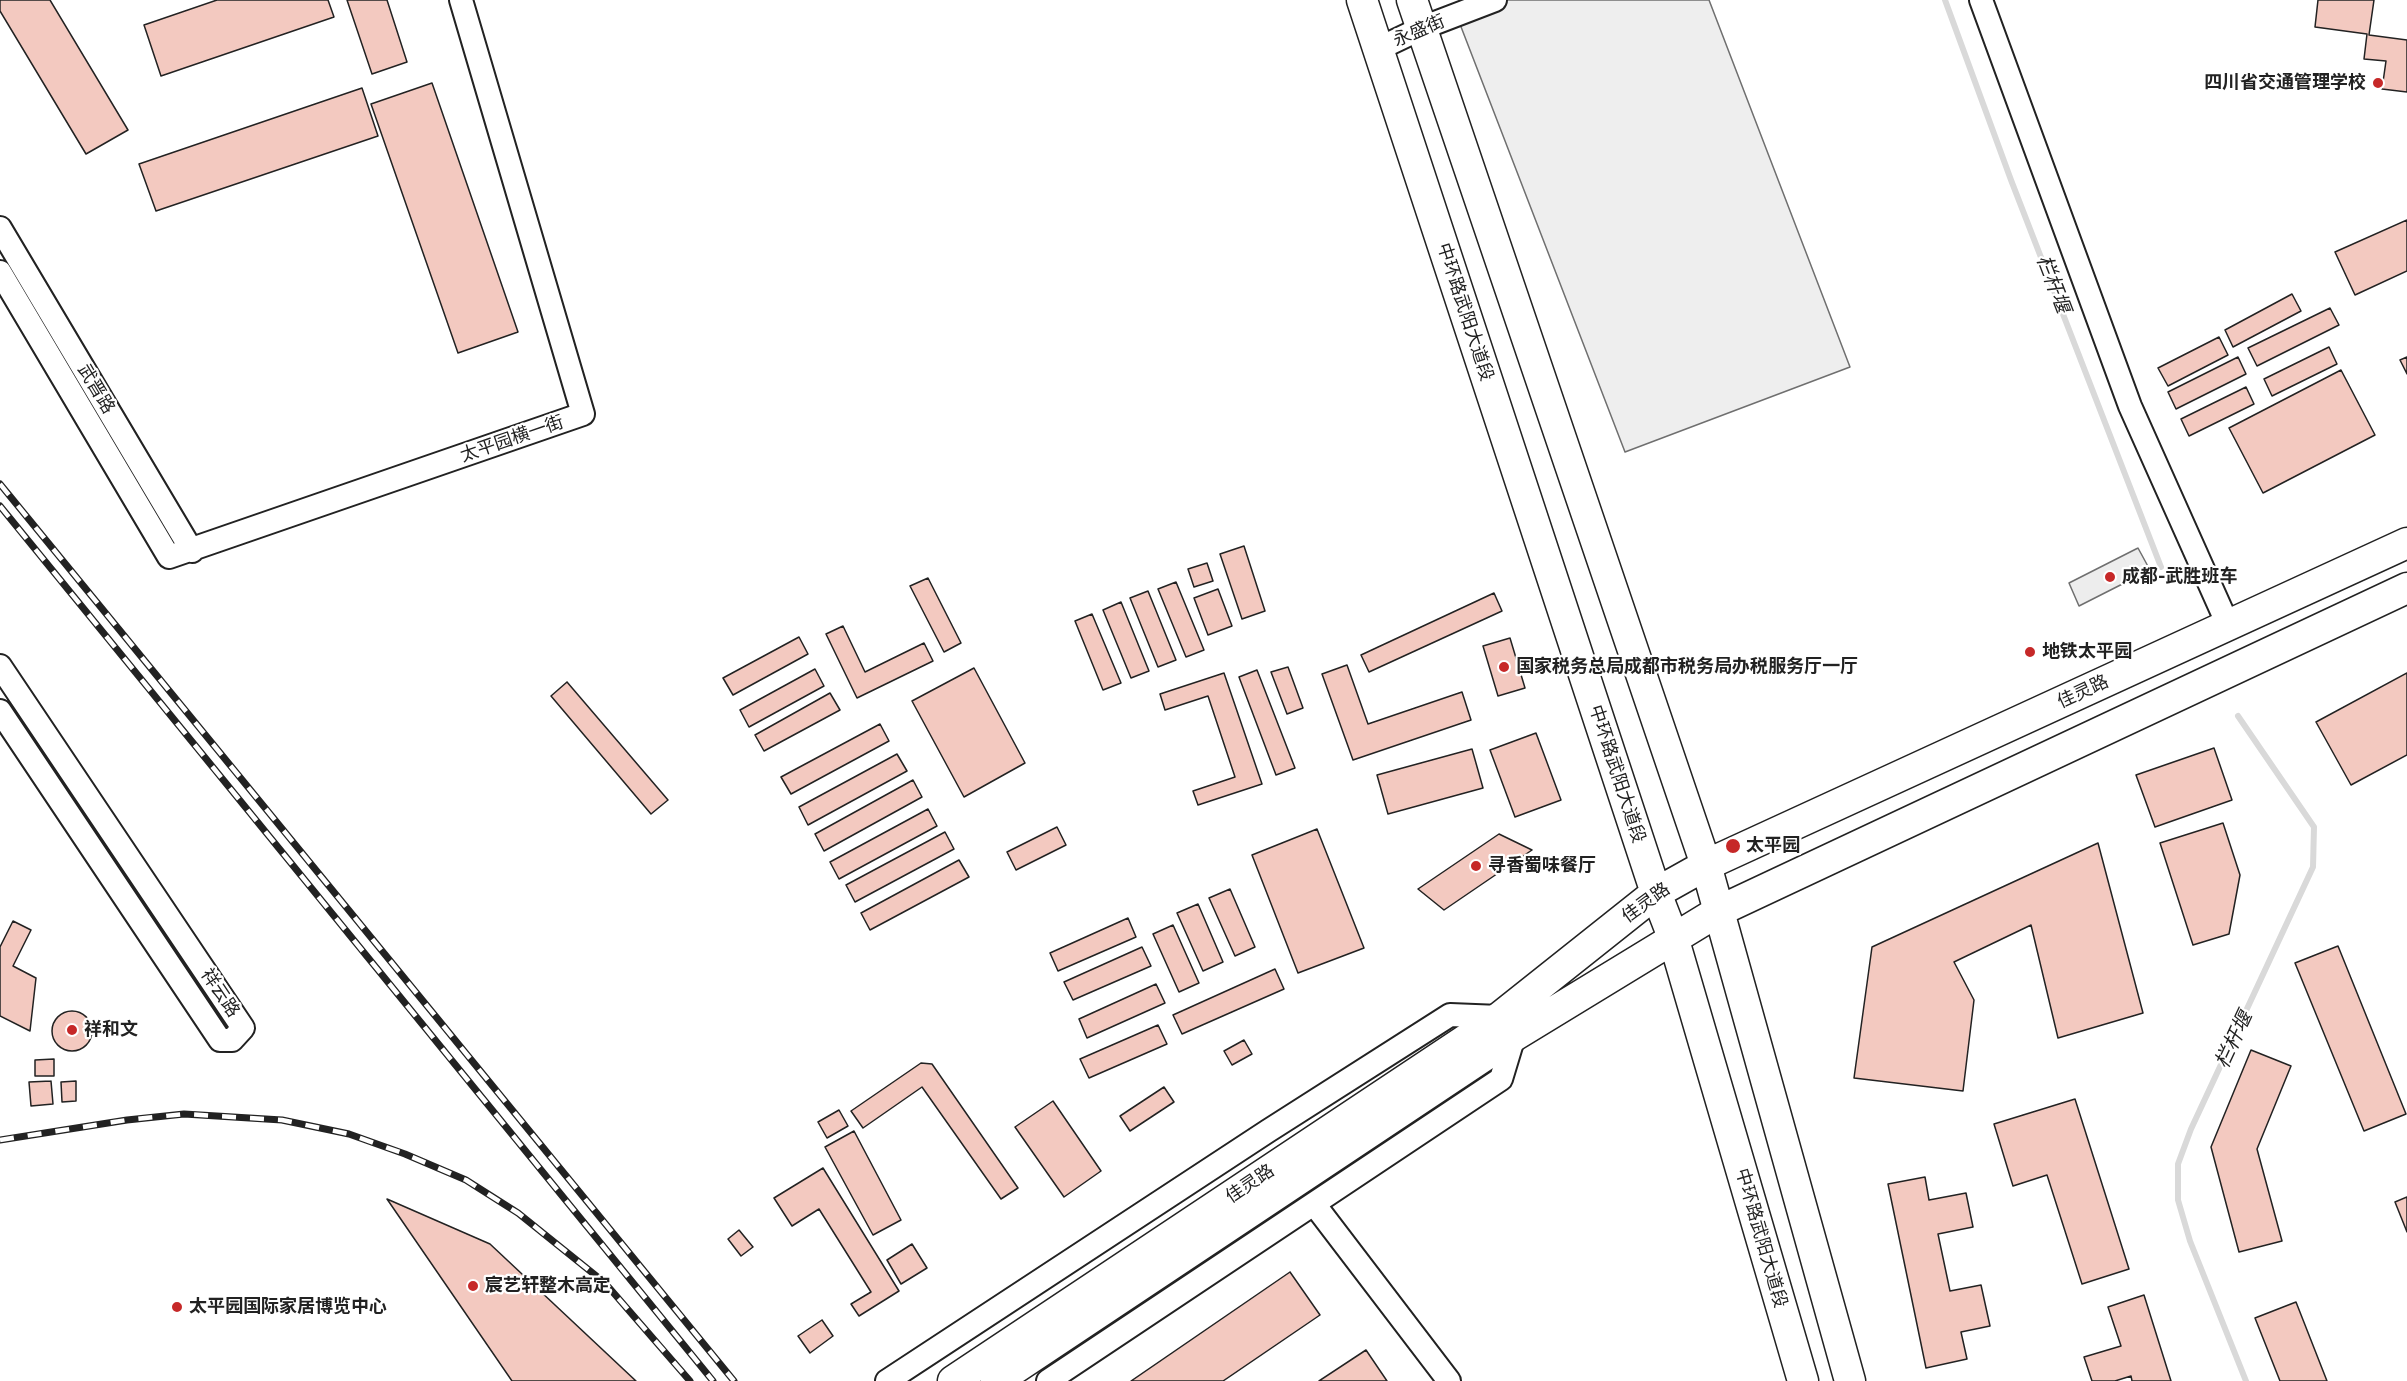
<!DOCTYPE html>
<html>
<head>
<meta charset="utf-8">
<style>
  body { margin:0 }
  canvas { display:block; background:#fff }
</style>
</head>
<body>
<canvas width="2407" height="1381"></canvas>
<script>
const g = document.querySelector('canvas').getContext('2d');
g.lineJoin = 'round';
function fill(path, color) {
  g.fillStyle = color;
  g.fill(path, 'evenodd');
}
function poly(rows) {
  const path = new Path2D();
  for (const r of rows) {
    if (r.length === 3) {
      path.moveTo(r[0] + r[2], r[1]);
      path.arc(r[0], r[1], r[2], 0, 2 * Math.PI);
      continue;
    }
    path.moveTo(r[0], r[1]);
    for (let i = 2; i < r.length; i += 2) path.lineTo(r[i], r[i + 1]);
  }
  return path;
}
function trace(path, color, width, dash) {
  g.strokeStyle = color;
  g.lineWidth = width;
  g.lineCap = dash ? 'butt' : 'round';
  g.setLineDash(dash || []);
  g.stroke(path);
}
function drawText(font, color, halo, rows, align = 'center') {
  g.font = font + ' Raleway,"Noto Sans SC",sans-serif';
  g.lineWidth = 4.5;
  g.setLineDash([]);
  g.textBaseline = 'middle';
  g.strokeStyle = halo;
  g.fillStyle = color;
  for (const [text, x, y, turn = 0] of rows) {
    g.save();
    g.translate(x, y);
    g.rotate((+turn || 0) * Math.PI / 180);
    g.textAlign = isNaN(turn) ? turn : align;
    if (halo) g.strokeText(text, 0, 0);
    g.fillText(text, 0, 0);
    g.restore();
  }
}
const green = poly([
  [1507,0,1709,0,1850,367,1625,452,1458,19,1507,0]
]);
const parking = poly([
  [2138,548,2150,570,2079,606,2069,583,2138,548]
]);
const stream = poly([
  [1945,0,2011,180,2161,567],
  [2238,716,2314,827,2313,867,2191,1129,2178,1164,2178,1200,2190,1241,2246,1381]
]);
const building = poly([
  [0,0,50,0,128,130,86,154,0,11,0,0],
  [217,0,328,0,334,17,161,76,144,25,217,0],
  [347,0,387,0,407,62,372,74,347,0],
  [2318,0,2374,0,2369,35,2407,40,2407,92,2382,89,2386,61,2364,59,2367,34,2315,27,2318,0],
  [432,83,518,332,458,353,371,104,432,83],
  [362,88,378,136,156,211,139,164,362,88],
  [2407,220,2407,271,2355,295,2335,252,2407,220],
  [2292,294,2301,311,2233,347,2225,330,2292,294],
  [2330,308,2339,325,2257,366,2248,348,2330,308],
  [2219,337,2228,355,2168,386,2158,368,2219,337],
  [2329,347,2337,364,2272,396,2264,379,2329,347],
  [2238,357,2246,374,2176,409,2168,392,2238,357],
  [2407,357,2407,374,2400,360,2407,357],
  [2341,370,2375,435,2263,493,2229,428,2341,370],
  [2246,387,2254,404,2189,436,2181,419,2246,387],
  [1244,546,1265,611,1242,619,1220,554,1244,546],
  [1207,563,1213,581,1194,587,1188,569,1207,563],
  [928,578,961,643,944,652,910,586,928,578],
  [1176,582,1204,650,1186,657,1158,589,1176,582],
  [1218,589,1232,626,1208,635,1194,598,1218,589],
  [1148,591,1176,660,1158,667,1130,598,1148,591],
  [1494,593,1502,611,1369,672,1361,655,1494,593],
  [1121,602,1149,671,1131,678,1103,610,1121,602],
  [1092,614,1121,683,1103,690,1075,621,1092,614],
  [843,626,865,672,924,643,933,661,857,698,826,634,843,626],
  [799,637,808,654,733,695,723,678,799,637],
  [1510,638,1525,688,1498,696,1483,646,1510,638],
  [1347,665,1368,724,1462,692,1471,720,1353,760,1322,674,1347,665],
  [1288,667,1303,708,1287,714,1271,672,1288,667],
  [974,668,1025,763,964,797,912,701,974,668],
  [815,669,824,686,749,727,740,710,815,669],
  [1257,670,1295,768,1276,775,1239,677,1257,670],
  [1224,673,1262,784,1198,805,1193,791,1235,777,1208,696,1165,710,1160,694,1224,673],
  [2407,673,2407,755,2351,785,2316,722,2407,673],
  [567,682,668,800,651,814,551,696,567,682],
  [830,693,840,710,764,751,755,735,830,693],
  [880,724,889,741,791,794,781,777,880,724],
  [1536,733,1561,800,1515,817,1490,750,1536,733],
  [2214,748,2232,800,2155,827,2136,775,2214,748],
  [1472,749,1483,788,1388,814,1377,775,1472,749],
  [897,754,907,771,808,825,799,807,897,754],
  [913,780,922,797,824,851,815,834,913,780],
  [928,809,937,826,839,879,830,862,928,809],
  [2223,823,2240,875,2229,934,2193,945,2160,843,2223,823],
  [1057,827,1066,845,1016,870,1007,852,1057,827],
  [1317,829,1364,948,1298,973,1252,855,1317,829],
  [945,832,954,849,855,902,846,885,945,832],
  [1499,834,1532,850,1444,910,1418,889,1499,834],
  [2098,843,2143,1013,2058,1038,2031,925,1954,962,1974,1000,1963,1091,1854,1078,1872,947,2098,843],
  [959,860,969,877,870,930,861,913,959,860],
  [1230,889,1255,947,1235,956,1209,898,1230,889],
  [1198,904,1223,962,1203,971,1177,913,1198,904],
  [1128,918,1136,937,1058,971,1050,953,1128,918],
  [13,921,31,930,13,966,36,978,30,1031,0,1016,0,947,13,921],
  [1173,925,1199,983,1179,992,1153,934,1173,925],
  [2338,946,2406,1114,2364,1131,2295,963,2338,946],
  [1142,947,1151,966,1073,1000,1064,982,1142,947],
  [1275,969,1284,989,1182,1034,1173,1015,1275,969],
  [1156,984,1165,1003,1087,1038,1079,1019,1156,984],
  [72,1031,20],
  [1158,1025,1167,1044,1089,1078,1080,1059,1158,1025],
  [1244,1040,1252,1054,1232,1065,1224,1051,1244,1040],
  [2251,1050,2291,1066,2257,1149,2282,1241,2239,1252,2211,1147,2251,1050],
  [54,1059,54,1076,35,1076,35,1060,54,1059],
  [921,1063,932,1064,1018,1188,1001,1199,922,1087,863,1128,851,1111,921,1063],
  [51,1081,53,1104,31,1106,29,1082,51,1081],
  [76,1081,76,1101,62,1102,61,1082,76,1081],
  [1164,1087,1174,1102,1130,1131,1120,1116,1164,1087],
  [2075,1099,2129,1269,2082,1284,2047,1175,2013,1186,1994,1124,2075,1099],
  [1053,1101,1101,1171,1064,1197,1015,1127,1053,1101],
  [839,1110,848,1126,827,1138,818,1122,839,1110],
  [854,1131,901,1220,873,1235,825,1147,854,1131],
  [823,1168,899,1291,859,1316,851,1304,871,1292,819,1209,792,1226,774,1198,823,1168],
  [1925,1177,1929,1200,1966,1193,1973,1227,1938,1234,1950,1291,1981,1285,1990,1326,1961,1332,1967,1359,1926,1368,1888,1184,1925,1177],
  [2407,1197,2407,1232,2395,1202,2407,1197],
  [387,1199,490,1244,636,1381,512,1381,387,1199],
  [739,1230,753,1247,741,1256,728,1239,739,1230],
  [912,1244,927,1268,901,1284,887,1260,912,1244],
  [1290,1272,1320,1315,1223,1381,1131,1381,1290,1272],
  [2144,1295,2171,1381,2132,1381,2131,1376,2115,1381,2092,1381,2084,1357,2121,1346,2108,1307,2144,1295],
  [2296,1302,2327,1381,2280,1381,2255,1318,2296,1302],
  [822,1320,833,1336,810,1353,798,1336,822,1320],
  [1366,1350,1387,1381,1319,1381,1366,1350]
]);
const minor = poly([
  [1981,0,2130,406,2228,625],
  [1378,49,1422,28,1495,0],
  [0,228,192,551],
  [0,272,169,557,583,414,461,0],
  [0,666,243,1028,232,1040,220,1040,0,711],
  [1314,1204,1449,1381],
  [887,1381,1268,1131,1450,1015,1500,1017],
  [1048,1381,1501,1079,1514,1036]
]);
const major = poly([
  [1362,0,1656,893,1673,937,1803,1381],
  [1412,0,1706,865,1850,1381],
  [953,1381,1500,1017,1656,893,1706,865,2407,543],
  [996,1381,1514,1036,1719,911,2407,588]
]);
const rail = poly([
  [0,484,734,1381],
  [0,506,713,1381],
  [0,1140,127,1120,184,1114,282,1120,349,1134,405,1154,466,1180,518,1213,564,1250,605,1283,690,1381]
]);
const markers = [
  [2378,83,6,"#c62828"],
  [2110,577,6,"#c62828"],
  [2030,652,6,"#c62828"],
  [1504,667,6,"#c62828"],
  [1733,846,8,"#c62828"],
  [1476,866,6,"#c62828"],
  [72,1030,6,"#c62828"],
  [473,1286,6,"#c62828"],
  [177,1307,6,"#c62828"]
];
const streetNames = [
  ["永盛街",1419,31,-23],
  ["中环路武阳大道段",1465,312,72],
  ["武晋路",96,389,59],
  ["太平园横一街",512,439,-19],
  ["佳灵路",2083,692,-25],
  ["中环路武阳大道段",1617,774,72],
  ["佳灵路",1646,903,-36],
  ["祥云路",220,993,56],
  ["佳灵路",1250,1184,-34],
  ["中环路武阳大道段",1761,1238,74]
];
const poiNames = [
  ["四川省交通管理学校",2366,83,"right"],
  ["成都-武胜班车",2122,577],
  ["地铁太平园",2042,652],
  ["国家税务总局成都市税务局办税服务厅一厅",1516,667],
  ["太平园",1746,846],
  ["寻香蜀味餐厅",1488,866],
  ["祥和文",84,1030],
  ["宸艺轩整木高定",485,1286],
  ["太平园国际家居博览中心",189,1307]
];
const waterNames = [
  ["栏杆堰",2053,284,69],
  ["栏杆堰",2234,1040,-65]
];
fill(green, '#eee');
trace(green, '#6f6f6f', 1.5);
fill(parking, '#ededed');
trace(parking, '#6f6f6f', 1.5);
trace(stream, '#d9d9d9', 6);
fill(building, '#f3c9c0');
trace(building, '#222', 1.5);
trace(minor, '#222', 26);
trace(major, '#222', 33);
trace(minor, '#fff', 22);
trace(major, '#fff', 30);
trace(rail, '#222', 7);
trace(rail, '#fff', 4.5, [14]);
for (const [x, y, r, color] of markers) {
  const dot = new Path2D();
  dot.arc(x, y, r, 0, 2 * Math.PI);
  g.fillStyle = color;
  g.fill(dot);
  trace(dot, '#fff', 2);
}
drawText('18px', '#222', '#fff', streetNames);
drawText('bold 18px', '#222', '#fff', poiNames, 'left');
drawText('italic 20px', '#222', '#fff', waterNames);
</script>
</body>
</html>
